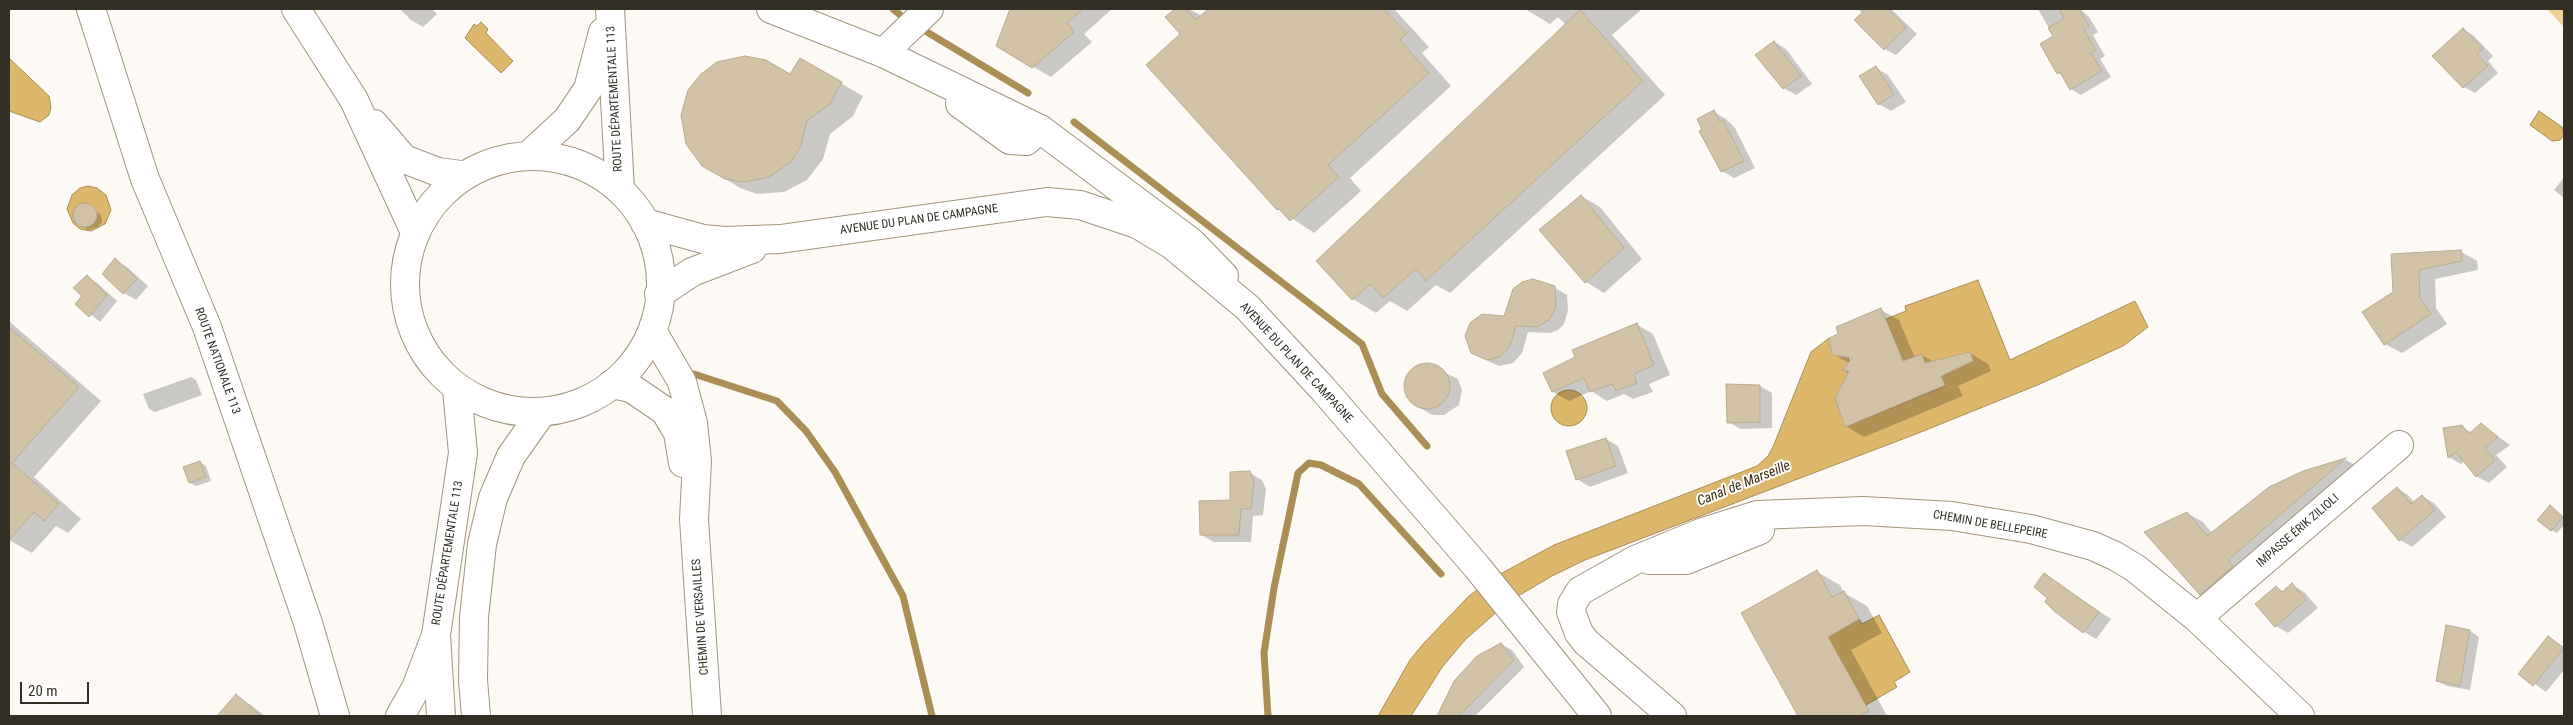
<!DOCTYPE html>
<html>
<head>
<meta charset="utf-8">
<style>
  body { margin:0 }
  #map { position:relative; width:2573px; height:725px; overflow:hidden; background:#fdfaf5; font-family:"Roboto Condensed",sans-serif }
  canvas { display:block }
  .frame { position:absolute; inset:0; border:10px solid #342f24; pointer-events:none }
  .scale { position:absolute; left:20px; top:682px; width:69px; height:22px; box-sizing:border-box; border:2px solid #342f24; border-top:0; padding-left:6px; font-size:15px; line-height:18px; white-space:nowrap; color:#342f24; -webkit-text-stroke:4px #fff; paint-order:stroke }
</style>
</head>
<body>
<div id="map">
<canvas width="2573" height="725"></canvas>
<div class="frame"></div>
<div class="scale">20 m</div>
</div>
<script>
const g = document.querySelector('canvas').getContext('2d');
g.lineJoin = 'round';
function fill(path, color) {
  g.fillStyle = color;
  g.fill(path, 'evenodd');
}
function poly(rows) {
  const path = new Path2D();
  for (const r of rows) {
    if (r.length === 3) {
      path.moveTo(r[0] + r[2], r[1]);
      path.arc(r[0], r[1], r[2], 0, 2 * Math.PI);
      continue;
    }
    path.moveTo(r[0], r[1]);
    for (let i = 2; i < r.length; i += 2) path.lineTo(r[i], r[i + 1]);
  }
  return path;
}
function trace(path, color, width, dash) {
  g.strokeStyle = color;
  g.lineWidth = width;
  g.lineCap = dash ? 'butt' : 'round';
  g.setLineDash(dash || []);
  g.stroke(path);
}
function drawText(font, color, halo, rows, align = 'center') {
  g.font = font + ' "Roboto Condensed",sans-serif';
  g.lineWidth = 4;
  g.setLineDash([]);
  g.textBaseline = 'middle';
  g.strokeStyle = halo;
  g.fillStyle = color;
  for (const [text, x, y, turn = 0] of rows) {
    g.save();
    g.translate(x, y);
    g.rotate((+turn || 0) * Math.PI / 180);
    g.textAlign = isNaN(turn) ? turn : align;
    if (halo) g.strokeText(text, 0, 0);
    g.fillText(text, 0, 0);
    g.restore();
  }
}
const green = poly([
  [2547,9,2564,9,2564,27]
]);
const water = poly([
  [481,22,488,29,486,33,513,61,501,73,465,38,474,24,477,26,481,22],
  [9,58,49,96,51,107,49,115,40,122,9,111,9,58],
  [2539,111,2562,127,2564,135,2560,140,2552,141,2530,125,2539,111],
  [88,186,97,188,106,195,111,210,105,224,91,231,80,229,73,223,67,209,72,195,80,188,88,186],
  [85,203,93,207,97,214,92,225,82,227,75,222,73,214,75,208,85,203],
  [1978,280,2010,360,2135,301,2148,327,2123,346,2040,384,1916,434,1585,560,1552,576,1508,602,1466,639,1443,666,1411,716,1378,716,1410,660,1423,644,1468,597,1489,580,1554,545,1757,466,1768,456,1773,447,1811,352,1829,338,1830,342,1846,353,1851,365,1842,370,1853,368,1835,398,1845,427,1945,386,1941,376,1925,363,1922,354,1903,361,1886,319,1906,311,1905,306,1978,280],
  [1569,408,18],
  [1879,615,1910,672,1894,682,1897,687,1866,705,1828,637,1859,619,1862,624,1879,615]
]);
const shadow = poly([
  [400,9,432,9,437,14,423,27,411,20],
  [1012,9,1112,9,1084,34,1092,42,1051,77,997,46],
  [1177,9,1189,9,1202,16,1210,9,1394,9,1429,47,1422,53,1451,86,1350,178,1361,191,1314,233,1278,209,1182,34,1167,17],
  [1525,9,1642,9,1612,35,1665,95,1450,293,1436,285,1407,311,1390,301,1376,313,1353,299,1318,262,1566,25,1558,17,1550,24],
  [1859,9,1891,9,1917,34,1896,55,1885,49],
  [2038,9,2080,9,2089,17,2098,32,2093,35,2105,56,2100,59,2111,77,2081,95,2071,89,2064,77,2058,73,2054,37],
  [2463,29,2474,36,2493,56,2488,61,2498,73,2475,93,2464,87],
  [1774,42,1786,49,1812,84,1796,95,1784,88],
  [800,60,863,96,853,116,830,134,823,159,807,180,784,192,757,194,740,188,703,165,791,75],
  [1876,68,1888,75,1906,102,1891,111,1879,104],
  [1714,112,1726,119,1735,128,1755,168,1734,178,1722,171],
  [2564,177,2564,198,2554,190],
  [1581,196,1600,207,1642,259,1604,293,1586,282,1541,230],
  [80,205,89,206,101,215,102,222,98,227,88,230,76,221,75,211],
  [2460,251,2477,261,2478,270,2435,279,2436,308,2447,324,2402,353,2385,344,2394,293,2392,255],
  [115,260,127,267,148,286,136,300,124,293,104,274],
  [87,277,97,283,117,301,100,322,77,303,84,296],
  [1555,288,1567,295,1568,311,1564,324,1558,330,1550,333,1528,332,1522,353,1513,363,1500,366,1494,364,1472,352,1468,330,1476,318,1482,315,1505,317],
  [1881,310,1899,320,1915,358,1922,355,1934,362,1970,353,1988,364,1991,371,1958,386,1963,396,1864,437,1846,426,1849,374,1843,370,1849,363,1833,354],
  [9,321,101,401,34,477,81,519,68,533,56,526,32,553,9,540],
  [1636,324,1653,334,1670,375,1649,384,1653,392,1633,399,1624,394,1607,401,1591,391,1569,401,1553,392],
  [1427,364,1458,379,1462,390,1459,405,1444,415,1432,415,1414,404,1406,394,1405,388,1408,375,1413,369],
  [191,377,196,380,202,395,155,412,149,409,143,394],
  [1760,386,1772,393,1772,428,1741,429,1728,422],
  [2482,425,2510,445,2496,455,2507,467,2489,483,2476,476,2465,461,2461,464,2449,457,2445,429,2462,427,2472,433],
  [1606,439,1618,446,1628,473,1590,487,1577,479],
  [2346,460,2361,468,2216,603,2201,594,2187,513,2203,522,2212,533,2304,472],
  [200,462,206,466,211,481,196,486,190,483],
  [1250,473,1262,480,1266,489,1263,515,1253,516,1251,542,1214,542,1201,535,1231,501],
  [2397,488,2408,495,2415,503,2422,496,2434,503,2446,517,2412,547,2400,540,2373,508],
  [2550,507,2564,517,2564,525,2557,533,2551,530],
  [1817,572,1840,585,1844,593,1867,606,1882,633,1851,650,1887,716,1799,716,1743,613],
  [2044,575,2111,619,2096,639,2084,632],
  [2292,585,2304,592,2318,608,2288,633,2276,626,2276,587,2284,592],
  [2447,627,2470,631,2479,637,2470,690,2447,686,2437,681],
  [2549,638,2564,648,2564,670,2546,692,2520,673],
  [1501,644,1512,650,1524,667,1475,716,1439,716],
  [236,696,251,705,265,716,218,716]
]);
const stream = poly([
  [893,9,904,18],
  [922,29,1028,93],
  [1074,122,1362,344,1382,394,1427,446],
  [694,374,777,401,806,431,835,472,903,596,932,716],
  [1268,716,1264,653,1274,588,1298,473,1309,463,1321,465,1359,484,1441,574]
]);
const building = poly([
  [1010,9,1083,9,1067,23,1074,32,1032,68,996,46,1010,9],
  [1175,9,1186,9,1196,20,1208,9,1384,9,1407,33,1400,40,1429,73,1328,165,1339,177,1290,221,1279,209,1277,210,1146,65,1180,34,1165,17,1175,9],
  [1866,9,1888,9,1906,27,1884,50,1854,20,1866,9],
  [2059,9,2079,9,2089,26,2084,30,2096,50,2091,53,2102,71,2070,90,2060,72,2057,74,2040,44,2053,36,2048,28,2064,18,2059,9],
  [1580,10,1643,81,1426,281,1416,269,1383,298,1371,284,1352,300,1316,261,1580,10],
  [2463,28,2483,49,2477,54,2488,66,2463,88,2432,56,2463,28],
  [1774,41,1801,76,1783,89,1755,55,1774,41],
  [745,56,766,60,790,74,800,58,842,82,830,104,807,121,801,146,791,162,769,177,744,182,725,179,702,166,686,144,681,115,688,90,701,74,717,62,745,56],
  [1876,66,1894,94,1878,105,1859,76,1876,66],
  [1714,110,1720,122,1723,120,1744,161,1721,172,1699,131,1702,130,1697,119,1714,110],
  [1581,195,1624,248,1585,283,1539,230,1581,195],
  [85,215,12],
  [2461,250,2462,261,2419,270,2420,298,2431,314,2384,345,2362,312,2393,292,2391,254,2461,250],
  [115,258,137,279,123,294,102,274,115,258],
  [87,275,107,295,89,317,75,304,82,296,73,288,87,275],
  [1533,279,1555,286,1556,308,1549,320,1537,327,1516,326,1510,346,1500,357,1487,360,1471,353,1465,336,1470,323,1482,314,1504,316,1513,289,1522,282,1533,279],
  [1881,308,1903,361,1922,354,1925,363,1970,352,1973,361,1941,376,1945,385,1845,427,1835,398,1849,371,1842,371,1852,358,1832,355,1829,338,1838,334,1836,327,1881,308],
  [1637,323,1654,365,1634,374,1637,383,1616,391,1612,384,1590,392,1584,378,1552,392,1543,373,1575,357,1572,350,1637,323],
  [9,327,79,387,12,463,59,504,44,521,34,512,9,540,9,327],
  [1427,386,23],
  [1726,384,1760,385,1760,422,1727,423,1726,384],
  [2481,423,2498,437,2485,448,2495,460,2476,477,2456,452,2448,458,2443,428,2462,425,2469,434,2481,423],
  [1606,438,1616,466,1576,480,1566,451,1606,438],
  [2346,458,2228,560,2233,566,2200,595,2144,532,2187,512,2207,536,2269,487,2303,471,2346,458],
  [200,461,206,477,189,483,183,467,200,461],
  [1250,471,1254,481,1251,509,1241,509,1239,535,1200,535,1199,501,1230,500,1230,472,1250,471],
  [2397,487,2411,504,2422,495,2435,510,2399,541,2372,508,2397,487],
  [2550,505,2563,517,2551,531,2537,520,2550,505],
  [1817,570,1832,597,1844,591,1859,619,1828,637,1869,711,1859,716,1798,716,1741,613,1817,570],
  [2044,573,2099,612,2083,633,2054,611,2045,602,2047,598,2034,587,2044,573],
  [2292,583,2306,600,2275,627,2255,604,2276,586,2282,592,2292,583],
  [2446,625,2470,630,2460,686,2436,681,2446,625],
  [2548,636,2564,648,2533,686,2518,674,2548,636],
  [1501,643,1514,660,1459,716,1437,716,1454,681,1477,656,1501,643],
  [236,694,261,716,217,716,236,694]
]);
const minor = poly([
  [91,9,145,179,207,327,308,623,335,716],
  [771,9,883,53,1040,129,1191,242,1224,276],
  [883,53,929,9],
  [960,104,1010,140,1026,141,1040,129],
  [654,334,682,382,693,423,697,461,694,519,707,716],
  [612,384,631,388,665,411,678,433,683,463],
  [1649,560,1686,560,1760,530],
  [2197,618,2399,445],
  [1672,716,1586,642,1579,633,1571,612,1572,604,1580,591,1635,560,1703,532,1757,515,1863,511,1952,516,2031,529,2093,546,2115,556,2135,568,2197,618,2300,716]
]);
const major = poly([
  [296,9,354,100,413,228],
  [610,9,620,190],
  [374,124,404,159,438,172,461,175],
  [529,155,567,120,588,89,603,32],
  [533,284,128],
  [645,223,703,239,724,241,780,239,1047,202,1080,205,1137,224,1172,245,1247,307,1323,389,1477,567,1597,716],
  [659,294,692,272,752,249],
  [441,716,436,635,463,453,457,390],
  [476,716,473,680,474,617,482,544,493,498,511,456,540,415]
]);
const highway = poly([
  [400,716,416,688,436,635]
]);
const streetNames = [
  ["ROUTE DÉPARTEMENTALE 113",615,99,-93],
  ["AVENUE DU PLAN DE CAMPAGNE",919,220,-8],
  ["ROUTE NATIONALE 113",217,361,70],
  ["AVENUE DU PLAN DE CAMPAGNE",1296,363,47],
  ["CHEMIN DE BELLEPEIRE",1990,525,10],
  ["IMPASSE ÉRIK ZILIOLI",2298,531,-41],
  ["ROUTE DÉPARTEMENTALE 113",448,553,-81],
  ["CHEMIN DE VERSAILLES",701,617,-94]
];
const waterNames = [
  ["Canal de Marseille",1744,484,-22]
];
fill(green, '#efd095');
fill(water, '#ddb76b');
trace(water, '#aa8e56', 1);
fill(shadow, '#0003');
trace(stream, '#aa8e56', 7);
fill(building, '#d1c2a7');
trace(building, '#b9ab90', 1);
trace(minor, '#a2947a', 30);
trace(major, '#a2947a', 30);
trace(highway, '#a2947a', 30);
trace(minor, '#fff', 28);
trace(major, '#fff', 28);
trace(highway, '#fff', 28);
drawText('12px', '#342f24', '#fff', streetNames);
drawText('italic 14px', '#3b2b08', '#fff', waterNames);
</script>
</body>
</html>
